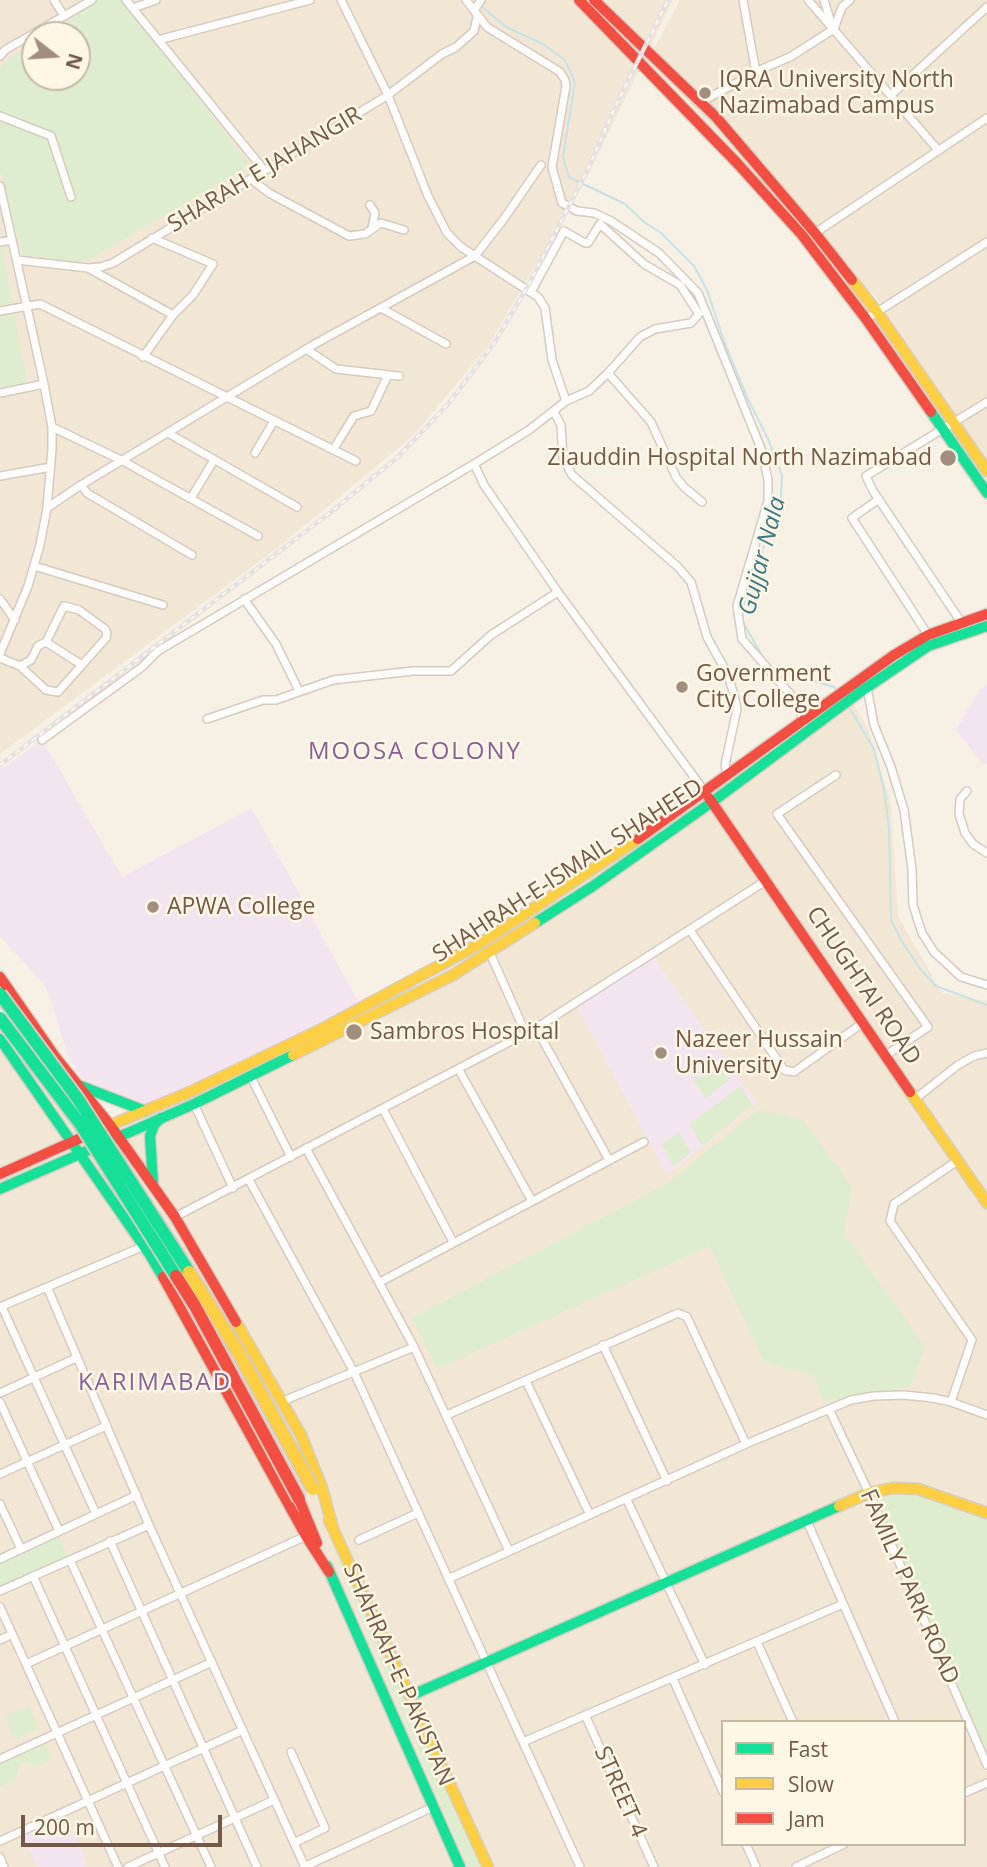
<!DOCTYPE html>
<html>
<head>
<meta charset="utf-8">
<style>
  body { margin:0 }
  #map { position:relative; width:987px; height:1867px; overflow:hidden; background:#f6f0e5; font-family:"Open Sans",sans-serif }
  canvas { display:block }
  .legend { position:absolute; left:721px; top:1720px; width:245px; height:126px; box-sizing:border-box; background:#fff7e6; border:2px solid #c7b8a6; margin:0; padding:9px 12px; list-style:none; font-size:21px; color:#745946 }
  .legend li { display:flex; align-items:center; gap:14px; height:35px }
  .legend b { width:35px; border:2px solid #c7b8a6 }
  .north { position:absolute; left:21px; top:21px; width:70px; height:70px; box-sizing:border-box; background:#fff7e6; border:2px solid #c7b8a6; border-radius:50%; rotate:107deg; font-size:19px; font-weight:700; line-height:28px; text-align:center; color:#745946 }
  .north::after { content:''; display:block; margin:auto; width:24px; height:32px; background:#a28e7e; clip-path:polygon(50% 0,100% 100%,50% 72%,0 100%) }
  .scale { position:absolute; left:21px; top:1815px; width:201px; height:32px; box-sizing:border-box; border:4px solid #745946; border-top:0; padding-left:9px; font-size:21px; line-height:24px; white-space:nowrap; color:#745946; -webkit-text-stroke:5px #fff7e6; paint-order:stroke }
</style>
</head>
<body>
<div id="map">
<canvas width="987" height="1867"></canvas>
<ul class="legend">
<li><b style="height:9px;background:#16e098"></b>Fast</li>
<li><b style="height:9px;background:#ffcf43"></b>Slow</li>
<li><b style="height:9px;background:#f24e42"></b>Jam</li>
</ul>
<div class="north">N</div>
<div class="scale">200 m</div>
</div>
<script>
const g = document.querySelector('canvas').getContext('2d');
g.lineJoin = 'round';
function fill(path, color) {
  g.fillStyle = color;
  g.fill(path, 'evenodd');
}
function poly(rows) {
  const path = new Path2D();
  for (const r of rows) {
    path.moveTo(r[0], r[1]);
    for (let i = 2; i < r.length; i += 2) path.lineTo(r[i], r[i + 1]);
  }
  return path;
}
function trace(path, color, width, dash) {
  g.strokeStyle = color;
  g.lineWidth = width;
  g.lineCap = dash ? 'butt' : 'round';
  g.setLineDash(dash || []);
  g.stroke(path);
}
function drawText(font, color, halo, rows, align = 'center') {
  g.font = font + ' "Open Sans",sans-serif';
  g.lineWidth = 5;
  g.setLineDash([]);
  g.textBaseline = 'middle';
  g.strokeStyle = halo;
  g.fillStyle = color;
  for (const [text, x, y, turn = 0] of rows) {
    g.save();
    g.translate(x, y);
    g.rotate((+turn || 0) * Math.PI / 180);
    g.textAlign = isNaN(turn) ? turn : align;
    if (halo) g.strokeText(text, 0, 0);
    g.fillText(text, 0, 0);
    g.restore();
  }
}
const residential = poly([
  [0,0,673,0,585,181,488,346,413,436,280,546,0,754],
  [35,35,77,35,77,77,35,77],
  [680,0,987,0,987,468,879,301,648,60],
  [850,699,868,729,891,805,898,916,942,993,987,1001,987,1867,0,1867,0,1046,100,1146,361,1018,707,799],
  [723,1722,964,1722,964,1844,723,1844]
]);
const education = poly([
  [987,685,987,763,983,765,956,730,979,690],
  [42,740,122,877,252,808,361,1007,145,1111,113,1097,81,1077,69,1058,46,987,0,936,0,770],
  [652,955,757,1103,667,1175,575,1004],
  [64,1812,88,1865,83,1867,37,1867,21,1831]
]);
const green = poly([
  [99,0,122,0,247,161,243,169,89,260,79,262,22,255,0,169,0,68,5,62,35,42,35,77,77,77,77,35,46,35],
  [2,246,27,383,0,388,0,247],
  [716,1066,730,1079,706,1098,694,1081],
  [740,1086,753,1105,702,1146,690,1124],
  [759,1109,803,1120,852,1187,844,1233,925,1346,911,1386,824,1402,814,1376,764,1362,710,1246,437,1369,412,1318,668,1183],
  [679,1132,691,1153,673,1167,662,1144],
  [918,1489,987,1514,987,1746,980,1749,869,1493],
  [57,1534,68,1556,0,1587,0,1560],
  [330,1542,359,1597,482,1867,468,1867],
  [30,1706,38,1729,14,1740,5,1716],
  [43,1741,51,1759,41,1765,20,1762,15,1781,0,1786,0,1760]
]);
const stream = poly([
  [481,6,506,27,543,44,565,60,575,82,563,157,569,177,625,204,644,222,661,233,694,266,707,290,725,344,747,397,768,439,782,475,781,496,744,605,742,619],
  [744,624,764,659],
  [771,668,834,687,838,691],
  [849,707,874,749,884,789,889,828,891,920,902,942,921,970,936,986,987,1005]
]);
const street = poly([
  [54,0,64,16],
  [126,0,264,170],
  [466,0,487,27,560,72,565,80,566,86,552,167,562,203,577,211,594,213,611,221,659,253,698,293,762,451,768,480,768,501,737,606,742,639,799,704,803,723],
  [743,0,756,73],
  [808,0,938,150],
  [824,0,832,26],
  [133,8,156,0],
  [158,40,310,0],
  [0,56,5,50,92,0],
  [891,95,987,7],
  [701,102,762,69,790,57,834,29,842,7,850,0],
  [0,116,51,136,71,197],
  [251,179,269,193,349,236,365,234,381,223,404,230],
  [0,186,44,384,52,427,52,449,47,508,40,545,28,586,0,654],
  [370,205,375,213,372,228],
  [815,233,987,118],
  [0,242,12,240],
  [17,260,88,268,101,267,113,263,388,95,442,54,456,47,474,31,477,17,475,9,481,0],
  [88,268,173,315],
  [531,292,564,231,585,243,588,243,600,224,644,264,680,285,699,314,691,323,655,329,640,337,608,373,589,391,566,401],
  [381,308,446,344],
  [0,311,40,304,356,461],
  [866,319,987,242],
  [306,349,336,369,399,376],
  [143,357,173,315,193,295,213,264,152,238],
  [608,373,651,422,676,477,684,487,702,502],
  [0,393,44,384],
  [554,412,561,425,563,458,572,475,677,566,691,582,707,637,728,675,734,695,737,709,725,765,727,774],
  [52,427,123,461,258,536],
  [168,433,297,507],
  [333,450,354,416,371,411,388,375],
  [255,453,274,421],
  [474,464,484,485,558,592,705,792],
  [0,476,51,467],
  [81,485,313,345,475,256,503,220,541,165],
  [191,498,214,460],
  [879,499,852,518,928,635],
  [47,508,81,485,87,493,192,555],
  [34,566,163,605],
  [0,599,15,620],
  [244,599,276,644,299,691],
  [961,622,873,491,866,476,987,402],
  [46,642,82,665],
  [0,658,20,666,46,690,58,692,106,638,107,633,105,629,79,610,64,606,46,642,38,646,31,660,20,666],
  [867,687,874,725,891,767,904,810,912,869,913,905,922,933,934,952,961,977,987,985],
  [207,719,263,700,276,700,333,680,413,671,451,671,491,635,558,592],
  [42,740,142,667,158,651,474,464,529,430,566,401,552,360,545,308,538,297,461,247,447,233,428,196,388,95,341,0],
  [836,775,777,814,928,1027,885,1056],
  [967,791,960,799,959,814,965,833,973,844,987,853],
  [690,930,784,1070,794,1072,864,1022],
  [490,953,526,1034],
  [536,1028,609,1160],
  [459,1070,532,1201],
  [251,1077,291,1157],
  [915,1099,958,1065,974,1056,987,1053],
  [194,1104,233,1188],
  [383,1109,453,1242],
  [306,1148,414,1347,509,1551],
  [249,1180,354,1372,580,1867],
  [175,1217,536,1028,767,880],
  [380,1282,644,1142],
  [47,1287,149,1525,305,1867],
  [0,1307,144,1246],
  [2,1307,96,1514],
  [603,1345,667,1481],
  [526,1381,590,1515],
  [0,1393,76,1358],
  [283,1401,414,1347],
  [0,1402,59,1531],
  [951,1402,972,1340,890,1221,894,1204,957,1161],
  [829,1409,869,1493,987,1765],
  [447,1415,678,1313,687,1317,746,1444],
  [0,1474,106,1426],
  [627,1500,705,1665],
  [0,1504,21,1549],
  [807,1521,895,1722],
  [359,1540,418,1513],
  [110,1541,257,1867],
  [0,1559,137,1495],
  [70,1560,211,1867],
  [33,1576,165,1867],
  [448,1579,746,1444,851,1400,874,1396,904,1395,933,1398,951,1402,987,1415],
  [0,1591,149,1525],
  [0,1607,118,1867],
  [0,1640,12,1634],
  [757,1642,793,1722],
  [26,1664,306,1536],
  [673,1679,723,1792],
  [586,1717,654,1867],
  [523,1742,843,1604],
  [291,1752,325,1828,294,1843],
  [0,1759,212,1662],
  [964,1793,987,1783],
  [0,1841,243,1730],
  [746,1844,756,1867],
  [0,1857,4,1867],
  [128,1867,274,1800],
  [304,1867,433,1807],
  [796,1867,844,1844]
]);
const fast = poly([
  [931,412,987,493],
  [535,923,593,886,712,802,860,692,928,646,987,626],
  [0,1039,150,1255,163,1277],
  [78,1085,145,1111],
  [153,1183,150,1136,154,1125,161,1118],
  [0,1189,194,1104,293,1055],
  [327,1566,460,1867],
  [410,1696,839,1506]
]);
const slow = poly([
  [852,280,877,312,987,471],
  [293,1055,453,975,535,923],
  [910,1092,987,1203],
  [106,1127,190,1092,322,1029,481,943,638,839],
  [236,1322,301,1435,322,1488,333,1528],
  [839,1506,869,1493,893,1488,918,1489,987,1513],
  [329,1520,488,1867]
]);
const jam = poly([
  [579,0,737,163,802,235,866,319,931,412],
  [594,0,716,117,815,233,852,280],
  [709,798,910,1092],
  [638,839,894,655,928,635,987,614],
  [0,977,56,1058,110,1125,175,1217,236,1322],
  [0,1174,92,1133],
  [163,1277,306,1536,329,1572],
  [299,1499,317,1543]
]);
const rail = poly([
  [0,765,331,512,399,456,449,403,495,342,529,284,589,167,616,105,668,0]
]);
const fastBridge = poly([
  [0,994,78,1099,189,1272],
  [0,1018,81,1125,176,1276]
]);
const slowBridge = poly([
  [189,1272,237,1350,313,1489]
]);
const jamBridge = poly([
  [176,1276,195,1306,299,1499]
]);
const markers = [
  [705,93,7,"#a28e7e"],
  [948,458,9,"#a28e7e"],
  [682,687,7,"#a28e7e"],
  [153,907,7,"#a28e7e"],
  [354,1032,9,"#a28e7e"],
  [661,1053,7,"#a28e7e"]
];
const poiNames = [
  ["IQRA University North",719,80],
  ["Nazimabad Campus",719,106],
  ["Ziauddin Hospital North Nazimabad",932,458,"right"],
  ["Government",696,674],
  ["City College",696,700],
  ["APWA College",167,907],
  ["Sambros Hospital",370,1032],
  ["Nazeer Hussain",675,1040],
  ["University",675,1066]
];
const streetNames = [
  ["SHARAH E JAHANGIR",265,170,-31],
  ["SHAHRAH-E-ISMAIL SHAHEED",568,871,-33],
  ["CHUGHTAI ROAD",863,986,56],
  ["FAMILY PARK ROAD",909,1587,66],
  ["SHAHRAH-E-PAKISTAN",398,1675,66],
  ["STREET 4",620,1792,66]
];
const waterNames = [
  ["Gujjar Nala",763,556,-75]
];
const neighbourhoodNames = [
  ["MOOSA COLONY",415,752],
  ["KARIMABAD",155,1383]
];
fill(residential, '#f2e7d5');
fill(education, '#f3e5f0');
fill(green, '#dfedcf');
trace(stream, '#c7e2e6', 2);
trace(street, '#d5cbc0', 10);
trace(fast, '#d7cdc2', 13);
trace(slow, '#d7cdc2', 13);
trace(jam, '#d7cdc2', 13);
trace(street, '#fefdfb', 7);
trace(fast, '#16e098', 10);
trace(slow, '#ffcf43', 10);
trace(jam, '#f24e42', 10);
trace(rail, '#e4e0e3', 4.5);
trace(rail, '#fff7e6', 2, [5]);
trace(fastBridge, '#d5cbc3', 16, []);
trace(slowBridge, '#d5cbc3', 16, []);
trace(jamBridge, '#d5cbc3', 16, []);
trace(fastBridge, '#16e098', 12);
trace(slowBridge, '#ffcf43', 12);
trace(jamBridge, '#f24e42', 12);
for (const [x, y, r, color] of markers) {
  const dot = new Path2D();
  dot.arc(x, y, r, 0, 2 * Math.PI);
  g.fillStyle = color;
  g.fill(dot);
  trace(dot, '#fff7e6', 2.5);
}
drawText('23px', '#745946', '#fff7e6', poiNames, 'left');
drawText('23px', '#745946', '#fff7e6', streetNames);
drawText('italic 24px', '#3e7989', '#fff7e6', waterNames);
g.letterSpacing = '2px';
drawText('24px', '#896198', '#fff7e6', neighbourhoodNames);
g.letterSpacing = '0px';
</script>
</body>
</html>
